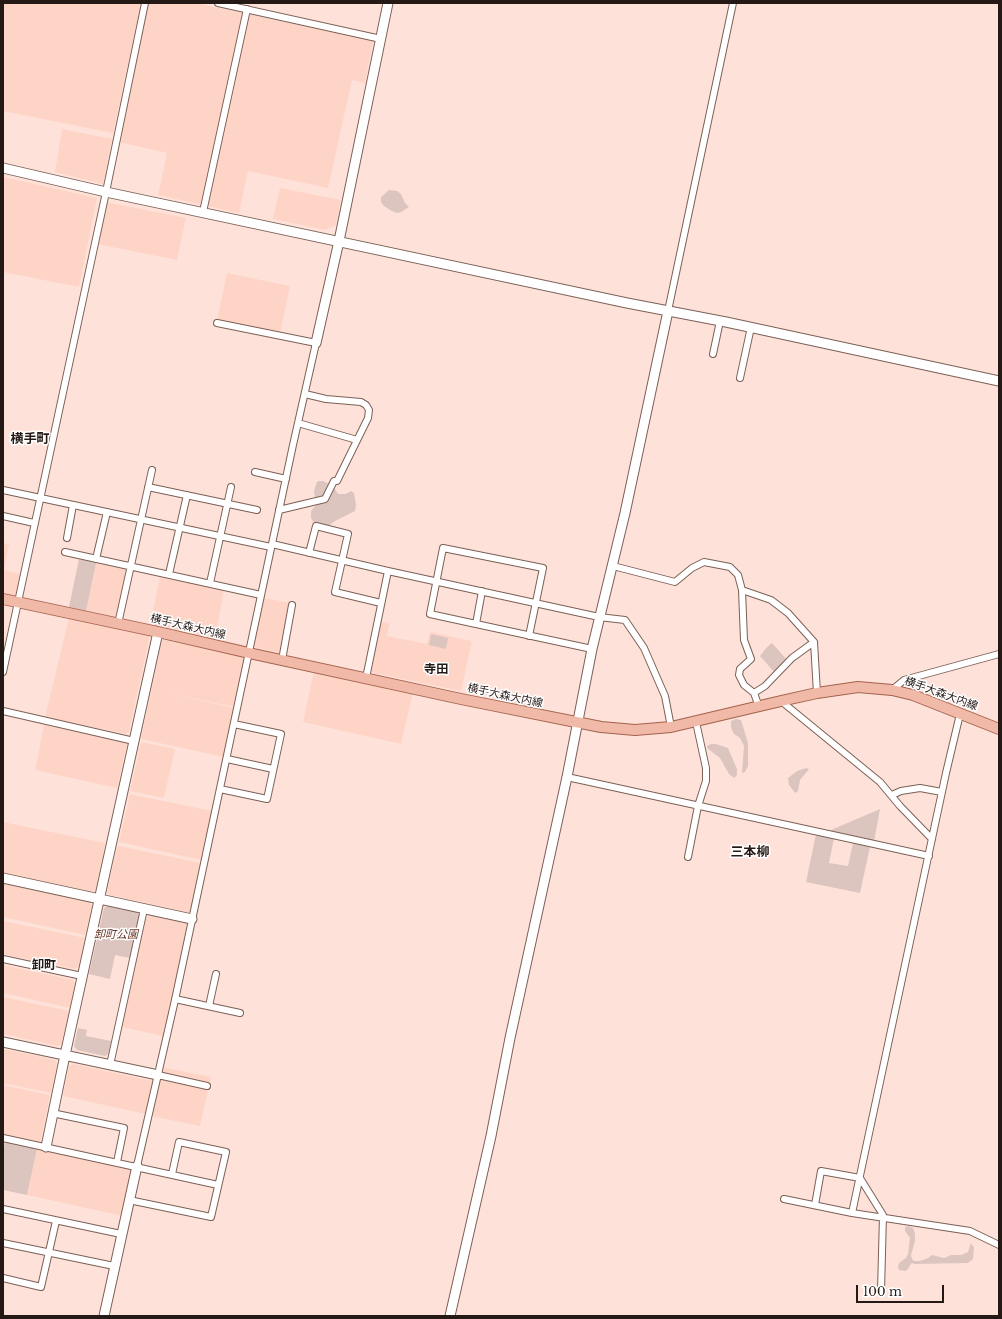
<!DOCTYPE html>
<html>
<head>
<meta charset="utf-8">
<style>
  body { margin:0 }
  #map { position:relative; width:1002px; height:1319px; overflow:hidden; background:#fee2da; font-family:"Libre Baskerville",serif }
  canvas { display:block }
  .frame { position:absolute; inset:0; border:4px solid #251916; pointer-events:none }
  .scale { position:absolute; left:856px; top:1285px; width:88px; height:18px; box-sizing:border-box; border:2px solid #251916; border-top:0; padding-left:5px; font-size:12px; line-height:14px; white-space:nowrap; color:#251916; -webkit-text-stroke:3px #fff; paint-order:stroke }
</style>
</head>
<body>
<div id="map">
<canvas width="1002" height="1319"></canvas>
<div class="frame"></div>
<div class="scale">100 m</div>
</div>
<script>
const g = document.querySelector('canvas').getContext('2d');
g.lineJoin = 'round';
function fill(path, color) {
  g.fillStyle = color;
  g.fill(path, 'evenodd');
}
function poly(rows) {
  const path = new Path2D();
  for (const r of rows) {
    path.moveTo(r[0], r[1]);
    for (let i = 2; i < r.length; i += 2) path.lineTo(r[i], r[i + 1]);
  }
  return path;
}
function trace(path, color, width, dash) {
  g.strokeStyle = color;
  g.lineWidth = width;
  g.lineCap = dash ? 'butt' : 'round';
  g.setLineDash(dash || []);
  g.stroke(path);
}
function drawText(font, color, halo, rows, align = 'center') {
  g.font = font + ' "Libre Baskerville","Noto Sans JP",serif';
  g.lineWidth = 3;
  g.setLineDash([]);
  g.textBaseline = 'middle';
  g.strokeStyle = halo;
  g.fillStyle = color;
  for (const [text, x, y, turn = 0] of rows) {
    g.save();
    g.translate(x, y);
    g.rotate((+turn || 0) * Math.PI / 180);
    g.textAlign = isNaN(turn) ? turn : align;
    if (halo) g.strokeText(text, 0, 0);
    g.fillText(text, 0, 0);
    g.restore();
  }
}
const built = poly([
  [3,3,141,3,113,133,3,111],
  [148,3,195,3,373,41,365,83,352,80,328,188,248,171,239,213,158,195,167,153,118,142],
  [62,129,112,139,103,184,55,172],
  [3,177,97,198,79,287,3,272],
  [280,188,341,200,336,225,325,230,273,219],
  [106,202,186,218,177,260,97,244],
  [227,273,290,286,280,333,217,319],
  [3,543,9,544,4,570,20,574,15,596,3,593],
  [96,563,127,569,117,615,115,617,86,611],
  [160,577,224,590,215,638,150,625],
  [264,598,291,603,281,653,254,647],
  [69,618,150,635,129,732,126,734,45,717],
  [379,621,390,623,387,636,427,644,430,632,472,641,461,691,369,672],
  [164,639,244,656,246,658,235,707,167,693,234,708,224,757,141,739,162,640],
  [314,671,413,692,401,744,303,722],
  [44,725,124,741,127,744,117,788,35,770],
  [141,742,175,749,164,798,130,791],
  [130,794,212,811,201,860,119,842],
  [3,822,105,843,96,889,92,892,3,873],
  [119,846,201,863,191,913,110,895,107,892,117,847],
  [3,883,89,902,92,906,85,935,3,917],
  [150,915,186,923,188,925,163,1036,122,1027,146,918],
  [3,921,85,938,79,967,75,969,3,954],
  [3,965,73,980,75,984,70,1008,3,993],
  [3,997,69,1011,62,1044,58,1046,3,1034],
  [3,1049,55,1060,57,1064,51,1093,3,1083],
  [73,1064,153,1081,146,1114,63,1096,69,1067],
  [162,1067,211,1077,200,1126,151,1116],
  [3,1085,50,1095,41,1139,39,1142,3,1134],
  [37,1149,130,1169,132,1174,123,1216,27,1195]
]);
const green = poly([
  [389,190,397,191,401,194,405,203,409,207,401,212,397,213,392,211,384,206,381,202,381,197],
  [319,481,323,481,333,486,338,494,346,494,351,491,354,493,356,505,355,511,335,521,327,527,314,523,311,518,311,511,316,505,314,491,317,482],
  [79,559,96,563,86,611,69,607],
  [431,634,448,638,446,649,429,645],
  [772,643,787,660,775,673,760,656,766,648],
  [736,719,741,720,748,743,748,766,745,772,742,773,744,746,740,738,734,734,732,730,731,726,731,721],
  [711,744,716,744,728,748,737,769,737,775,734,778,729,774,720,758,707,748,707,746],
  [806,768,809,769,800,780,798,791,795,793,789,785,788,778,797,771],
  [880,809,874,842,830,832,831,830],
  [816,834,834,838,829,863,848,866,853,843,870,847,860,893,806,882],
  [108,906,137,912,139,915,130,958,115,955,110,979,89,974,104,908],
  [78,1028,87,1030,86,1036,111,1041,108,1054,105,1056,77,1050,74,1046],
  [5,1142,37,1149,27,1195,3,1190,3,1154],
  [908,1226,913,1228,915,1234,915,1241,911,1255,912,1259,914,1261,920,1261,928,1258,932,1255,944,1258,951,1255,961,1255,968,1252,971,1243,974,1248,973,1259,968,1263,914,1264,912,1263,911,1264,908,1269,906,1271,899,1270,898,1267,899,1263,906,1258,908,1254,910,1238,905,1231,905,1227]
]);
const street = poly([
  [218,3,381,39],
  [203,212,247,9],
  [668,311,733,3],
  [713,354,720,321],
  [740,378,751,327],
  [298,423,357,440],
  [255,472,286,479],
  [148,487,257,510],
  [3,490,271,547],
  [279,510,325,499,334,481,337,481,368,418,369,410,366,405,361,402,326,399,305,394],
  [3,516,34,523],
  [67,538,73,505],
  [272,544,388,571,599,617,625,620,644,648,661,687,665,696,671,727],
  [65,552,261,595],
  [309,553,316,526,348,534,335,592,381,603],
  [96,559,107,512],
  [613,566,675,582,692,568,704,562,730,567,738,575,742,590,771,600,788,613,814,642,817,693],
  [169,574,187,495],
  [210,583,231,487],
  [742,590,744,640,751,659,740,669,739,675,744,685,754,693,759,707],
  [482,591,476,624,430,614,443,548,543,568,529,636],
  [118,624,152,470],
  [476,624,592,649],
  [282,660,292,605],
  [3,672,106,192,145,3],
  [366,678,388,571],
  [892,690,904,680,999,654],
  [754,693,765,686,792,658,814,642],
  [781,701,880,782,900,806,932,839],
  [3,711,134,741],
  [227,759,273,769],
  [567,777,929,856],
  [220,789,267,799,281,734,234,724],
  [892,795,901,791,920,788,942,792],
  [688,857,698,806,706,781,706,768,696,722],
  [3,959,82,976],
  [175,999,240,1013],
  [209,1006,216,974],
  [110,1065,144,909],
  [158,1075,207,1086],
  [52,1113,124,1128,117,1162],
  [3,1138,218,1185],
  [137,1166,175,1000,293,445,316,343,217,323],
  [784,1199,852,1213,970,1231,999,1245],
  [129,1200,211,1217,226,1152,179,1142,172,1174],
  [815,1205,821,1171,860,1178,883,1215,881,1291],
  [3,1209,121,1234],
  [852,1213,946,773,960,714],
  [3,1243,114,1266],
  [3,1278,41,1287,56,1221]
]);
const secondary = poly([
  [3,168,106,192,627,303,726,322,999,381],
  [316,343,339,241,388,3],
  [3,878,192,919],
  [3,1042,158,1075],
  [46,1147,65,1055,158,632],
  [104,1316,137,1166],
  [450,1316,491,1136,510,1038,567,777,592,649,625,513,668,311]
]);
const primary = poly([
  [3,599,158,632,249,653,461,699,601,727,635,730,671,727,781,701,817,693,858,687,892,690,913,695,999,729]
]);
const streetNames = [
  ["横手大森大内線",188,627,13],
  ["横手大森大内線",941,694,20],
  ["横手大森大内線",505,696,12]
];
const parkNames = [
  ["卸町公園",116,935]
];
const neighbourhoodNames = [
  ["寺田",436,670],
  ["卸町",44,966]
];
const quarterNames = [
  ["横手町",30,439],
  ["三本柳",750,852]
];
fill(built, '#fed4c6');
fill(green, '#dbc5be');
trace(street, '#7c6056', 8);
trace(secondary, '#7c6056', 11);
trace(primary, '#a4624e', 12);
trace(street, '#fff', 6);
trace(secondary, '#fff', 9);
trace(primary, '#f1b9a7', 10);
drawText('11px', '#251916', '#fff', streetNames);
drawText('italic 11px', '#693828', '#fff', parkNames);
drawText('bold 12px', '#251916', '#fff', neighbourhoodNames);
drawText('bold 13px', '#251916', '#fff', quarterNames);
</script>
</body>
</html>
